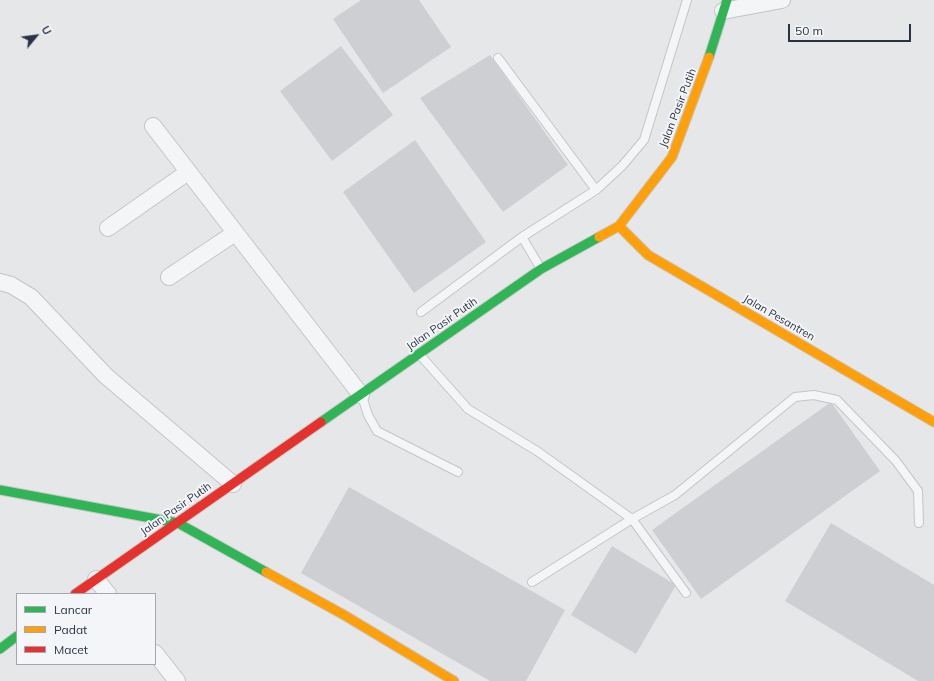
<!DOCTYPE html>
<html>
<head>
<meta charset="utf-8">
<style>
  body { margin:0 }
  #map { position:relative; width:934px; height:681px; overflow:hidden; background:#e5e7e9; font-family:Mulish,sans-serif }
  canvas { display:block }
  .legend { position:absolute; left:16px; top:593px; width:140px; height:72px; box-sizing:border-box; background:#f3f5f8; border:1px solid #a3a7b0; margin:0; padding:5px 7px; list-style:none; font-size:12px; color:#2a3344 }
  .legend li { display:flex; align-items:center; gap:8px; height:20px }
  .legend b { width:20px; border:1px solid #a3a7b0 }
  .north { position:absolute; left:16px; top:16px; width:40px; height:40px; -webkit-text-stroke:3px #f3f5f8; paint-order:stroke; rotate:61deg; font-size:11px; font-weight:700; line-height:16px; text-align:center; color:#2a3344 }
  .north::after { content:''; display:block; margin:auto; width:14px; height:18px; background:#2a3344; clip-path:polygon(50% 0,100% 100%,50% 72%,0 100%) }
  .scale { position:absolute; left:788px; top:24px; width:123px; height:18px; box-sizing:border-box; border:2px solid #2a3344; border-top:0; padding-left:5px; font-size:12px; line-height:14px; white-space:nowrap; color:#2a3344; -webkit-text-stroke:3px #f3f5f8; paint-order:stroke }
</style>
</head>
<body>
<div id="map">
<canvas width="934" height="681"></canvas>
<ul class="legend">
<li><b style="height:5px;background:#30b455"></b>Lancar</li>
<li><b style="height:5px;background:#ff9f0a"></b>Padat</li>
<li><b style="height:5px;background:#e5322d"></b>Macet</li>
</ul>
<div class="north">U</div>
<div class="scale">50 m</div>
</div>
<script>
const g = document.querySelector('canvas').getContext('2d');
g.lineJoin = 'round';
function fill(path, color) {
  g.fillStyle = color;
  g.fill(path, 'evenodd');
}
function poly(rows) {
  const path = new Path2D();
  for (const r of rows) {
    path.moveTo(r[0], r[1]);
    for (let i = 2; i < r.length; i += 2) path.lineTo(r[i], r[i + 1]);
  }
  return path;
}
function trace(path, color, width, dash) {
  g.strokeStyle = color;
  g.lineWidth = width;
  g.lineCap = dash ? 'butt' : 'round';
  g.setLineDash(dash || []);
  g.stroke(path);
}
function drawText(font, color, halo, rows, align = 'center') {
  g.font = font + ' Mulish,sans-serif';
  g.lineWidth = 4;
  g.setLineDash([]);
  g.textBaseline = 'middle';
  g.strokeStyle = halo;
  g.fillStyle = color;
  for (const [text, x, y, turn = 0] of rows) {
    g.save();
    g.translate(x, y);
    g.rotate((+turn || 0) * Math.PI / 180);
    g.textAlign = isNaN(turn) ? turn : align;
    if (halo) g.strokeText(text, 0, 0);
    g.fillText(text, 0, 0);
    g.restore();
  }
}
const building = poly([
  [361,0,419,0,451,47,383,93,333,19],
  [341,46,393,115,332,161,280,91],
  [490,55,568,165,503,212,420,98],
  [415,140,486,242,414,293,343,192],
  [831,402,880,471,701,599,652,530],
  [349,487,565,610,526,681,490,681,301,573],
  [831,523,934,585,934,681,918,681,785,601],
  [612,546,676,585,636,654,571,615]
]);
const lane = poly([
  [498,58,596,190],
  [522,237,541,269],
  [421,312,522,237,596,190,622,166,644,140,687,0],
  [420,355,468,409,537,451,632,519,675,495,795,397,814,395,837,400,896,461,918,491,919,523],
  [362,396,368,415,377,431,458,472],
  [532,582,632,519,686,593]
]);
const street = poly([
  [723,11,782,0],
  [153,126,361,395],
  [108,228,188,172],
  [169,277,235,233],
  [0,282,11,285,31,297,106,376,233,484],
  [96,579,108,594],
  [155,653,177,681]
]);
const fast = poly([
  [709,57,727,0],
  [321,422,541,269,599,237],
  [0,490,178,523,266,572],
  [0,649,17,636]
]);
const slow = poly([
  [619,226,648,255,934,422],
  [599,237,619,226,672,157,709,57],
  [266,572,344,615,454,681]
]);
const jam = poly([
  [75,594,321,422]
]);
const streetNames = [
  ["Jalan Pasir Putih",678,108,-69],
  ["Jalan Pesantren",779,318,30],
  ["Jalan Pasir Putih",442,324,-35],
  ["Jalan Pasir Putih",176,509,-35]
];
fill(building, '#cdcfd2');
trace(lane, '#c3c5c7', 10);
trace(street, '#c3c5c7', 18);
trace(fast, '#c3c5c7', 11);
trace(slow, '#c3c5c7', 11);
trace(jam, '#c3c5c7', 11);
trace(lane, '#f4f5f6', 8);
trace(street, '#f4f5f6', 16);
trace(fast, '#30b455', 9);
trace(slow, '#ff9f0a', 9);
trace(jam, '#e5322d', 9);
drawText('11px', '#2a3344', '#f3f5f8', streetNames);
</script>
</body>
</html>
